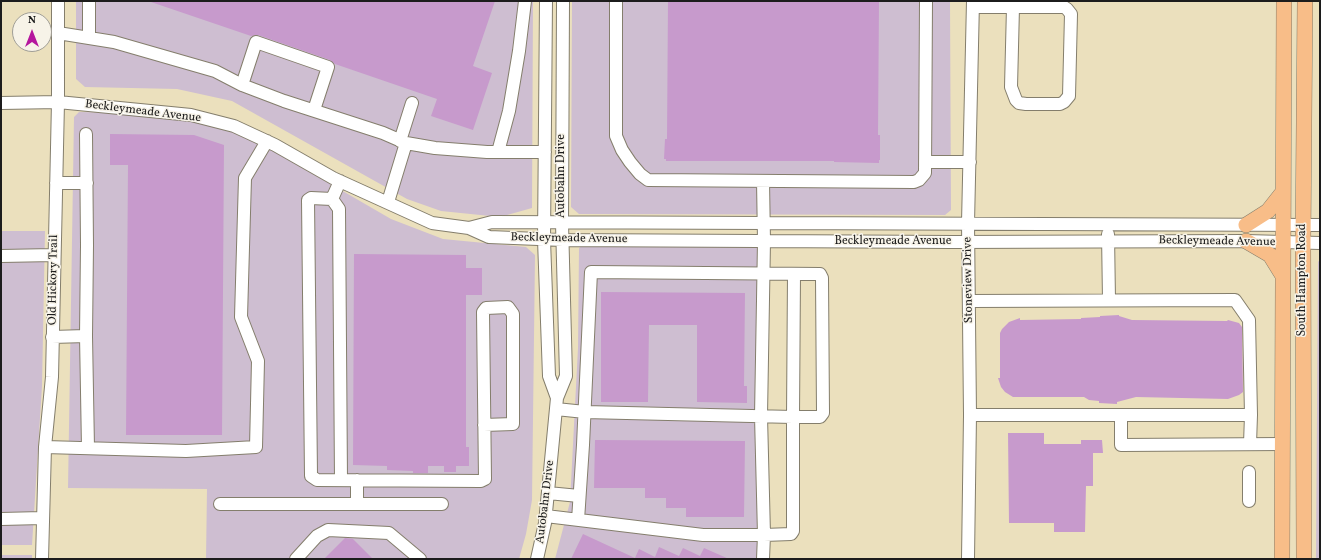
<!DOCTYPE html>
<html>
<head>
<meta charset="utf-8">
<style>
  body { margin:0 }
  #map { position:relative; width:1321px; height:560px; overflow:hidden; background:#ebe0bd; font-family:Vollkorn,serif }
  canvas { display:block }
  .frame { position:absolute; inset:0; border:2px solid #1c1c1c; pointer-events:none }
  .north { position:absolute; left:12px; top:12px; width:40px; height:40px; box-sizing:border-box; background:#f7f3e8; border:1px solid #9f9d96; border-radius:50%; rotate:0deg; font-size:11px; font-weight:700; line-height:16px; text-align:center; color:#1c1c1c }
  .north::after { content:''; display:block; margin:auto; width:14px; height:18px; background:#b5179e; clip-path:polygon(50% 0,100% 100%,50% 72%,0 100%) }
</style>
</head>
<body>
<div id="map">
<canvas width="1321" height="560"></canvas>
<div class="frame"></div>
<div class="north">N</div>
</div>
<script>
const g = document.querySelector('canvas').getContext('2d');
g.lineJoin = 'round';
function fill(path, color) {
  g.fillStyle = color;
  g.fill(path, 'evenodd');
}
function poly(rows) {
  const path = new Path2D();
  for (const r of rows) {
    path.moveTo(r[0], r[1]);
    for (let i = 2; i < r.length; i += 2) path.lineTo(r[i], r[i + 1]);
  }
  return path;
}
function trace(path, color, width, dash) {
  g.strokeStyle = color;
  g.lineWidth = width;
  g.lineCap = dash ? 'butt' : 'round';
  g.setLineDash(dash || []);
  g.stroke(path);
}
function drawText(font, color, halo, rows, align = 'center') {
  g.font = font + ' Vollkorn,serif';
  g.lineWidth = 3;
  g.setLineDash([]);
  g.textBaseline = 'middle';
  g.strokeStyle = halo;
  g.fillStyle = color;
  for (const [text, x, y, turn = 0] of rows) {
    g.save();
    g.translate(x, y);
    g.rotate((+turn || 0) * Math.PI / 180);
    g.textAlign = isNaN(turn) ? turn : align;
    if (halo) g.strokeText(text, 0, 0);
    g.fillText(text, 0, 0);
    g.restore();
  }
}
const industrial = poly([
  [76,1,533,1,532,208,500,217,441,211,407,199,232,101,177,89,85,87,76,79],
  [572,1,950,1,951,210,945,215,579,214,571,207],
  [79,112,190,114,227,124,391,219,443,239,526,247,535,255,532,500,526,534,519,559,206,559,207,489,68,488,74,117],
  [1,231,45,231,42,386,32,545,1,545],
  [588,241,769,243,765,559,555,559,570,502,578,348,579,248],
  [1320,259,1320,559,1316,559,1318,262],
  [1,555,32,555,32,559,1,559]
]);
const building = poly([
  [152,1,495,1,473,66,492,73,473,130,431,116,437,99,335,64,330,60,258,35,251,36,151,2],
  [668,1,879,1,878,135,880,135,880,160,879,160,879,163,834,162,834,161,666,161,666,159,664,159,665,139,667,139],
  [110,134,194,135,224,145,222,435,126,435,128,165,110,165],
  [354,254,466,255,466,268,482,268,482,295,466,295,466,447,469,447,469,466,456,466,456,472,444,472,444,466,428,466,428,473,413,473,413,471,387,470,387,466,353,465],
  [601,292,745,293,744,386,747,386,747,403,697,402,697,325,649,325,648,402,601,402],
  [1119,315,1119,316,1132,320,1227,321,1228,320,1239,323,1242,327,1243,392,1239,395,1228,399,1136,397,1117,402,1117,404,1099,403,1099,401,1089,400,1084,397,1013,397,1005,392,1001,387,998,378,1000,378,1000,333,1002,329,1009,322,1020,318,1020,320,1081,319,1081,318,1100,317,1100,316],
  [1008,433,1044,433,1044,444,1081,444,1081,440,1102,440,1103,453,1093,453,1093,486,1086,486,1085,532,1054,532,1054,523,1009,523],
  [595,440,745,441,744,517,686,517,686,508,666,508,666,498,645,498,645,488,594,488],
  [583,534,635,558,639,549,655,557,659,547,679,556,683,548,700,556,704,548,729,559,571,559],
  [345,538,353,539,373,559,324,559]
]);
const minor = poly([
  [546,1,544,240,549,376,557,398],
  [616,1,616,136,622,150,630,162,640,174,648,180,914,182,919,180,925,173,926,1],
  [973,7,1064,7,1067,9,1071,14,1069,96,1064,102,1060,104,1026,104,1019,103,1016,100,1011,87,1013,7],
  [58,33,114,42,215,71,242,85,284,101,383,133,406,143],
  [89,38,89,1],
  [242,85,256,42,328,67,314,110],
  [1,103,58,102,191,115,234,126,275,145,333,178,432,223,469,228,489,237,563,240,954,242,1246,241,1320,243],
  [86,134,87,245,86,336,88,448],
  [400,141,412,103],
  [498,152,509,111,519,51,525,1],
  [925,162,970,162],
  [340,181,332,199,311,198,308,200,311,476,317,480,481,481,485,479,483,312,486,308,508,307,513,314,513,424,484,425],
  [56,183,87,183],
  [332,199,339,209,341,480],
  [388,202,406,143,435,148,487,152,545,152],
  [469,228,492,222,1320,225],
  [1108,234,1109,300],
  [1,256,54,255],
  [970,301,1235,300,1249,320,1251,415,970,415],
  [52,337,86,336],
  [556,409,585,412,793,417,794,274],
  [1121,416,1121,445,1283,444],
  [1250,444,1251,415],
  [45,447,186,451,256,447,258,361,241,317,245,178,267,141],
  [357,480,357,504],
  [548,493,579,496],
  [1249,501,1249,472],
  [220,504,442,504],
  [546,516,703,535,764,535,761,416,764,241,763,181],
  [1,519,42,518],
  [578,520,583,445,591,272,820,274,822,278,823,413,820,417,793,417,793,531,791,534,764,535,763,559],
  [42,559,45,447,52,377,58,102,58,1],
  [296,559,317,536,328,530,389,533,420,559],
  [537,559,545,523,557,398,566,376,562,223,563,1],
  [968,559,970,415,968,223,973,1]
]);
const major = poly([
  [1246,225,1268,211,1283,192],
  [1246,241,1270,255,1283,276],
  [1282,559,1284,1],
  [1304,559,1303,243,1305,1]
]);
const streetNames = [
  ["Beckleymeade Avenue",143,112,7],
  ["Autobahn Drive",562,176,-90],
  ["Beckleymeade Avenue",569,239,1],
  ["Beckleymeade Avenue",893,242],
  ["Beckleymeade Avenue",1217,242,1],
  ["Old Hickory Trail",54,280,-89],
  ["Stoneview Drive",969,280,-91],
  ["South Hampton Road",1303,280,-90],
  ["Autobahn Drive",546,502,-83]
];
fill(industrial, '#cebed1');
fill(building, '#c79acc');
trace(minor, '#847e6c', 14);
trace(major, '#847e6c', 16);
trace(minor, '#fff', 12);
trace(major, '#f8bd88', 15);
drawText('12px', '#1c1c1c', '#f7f3e8', streetNames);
</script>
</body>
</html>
